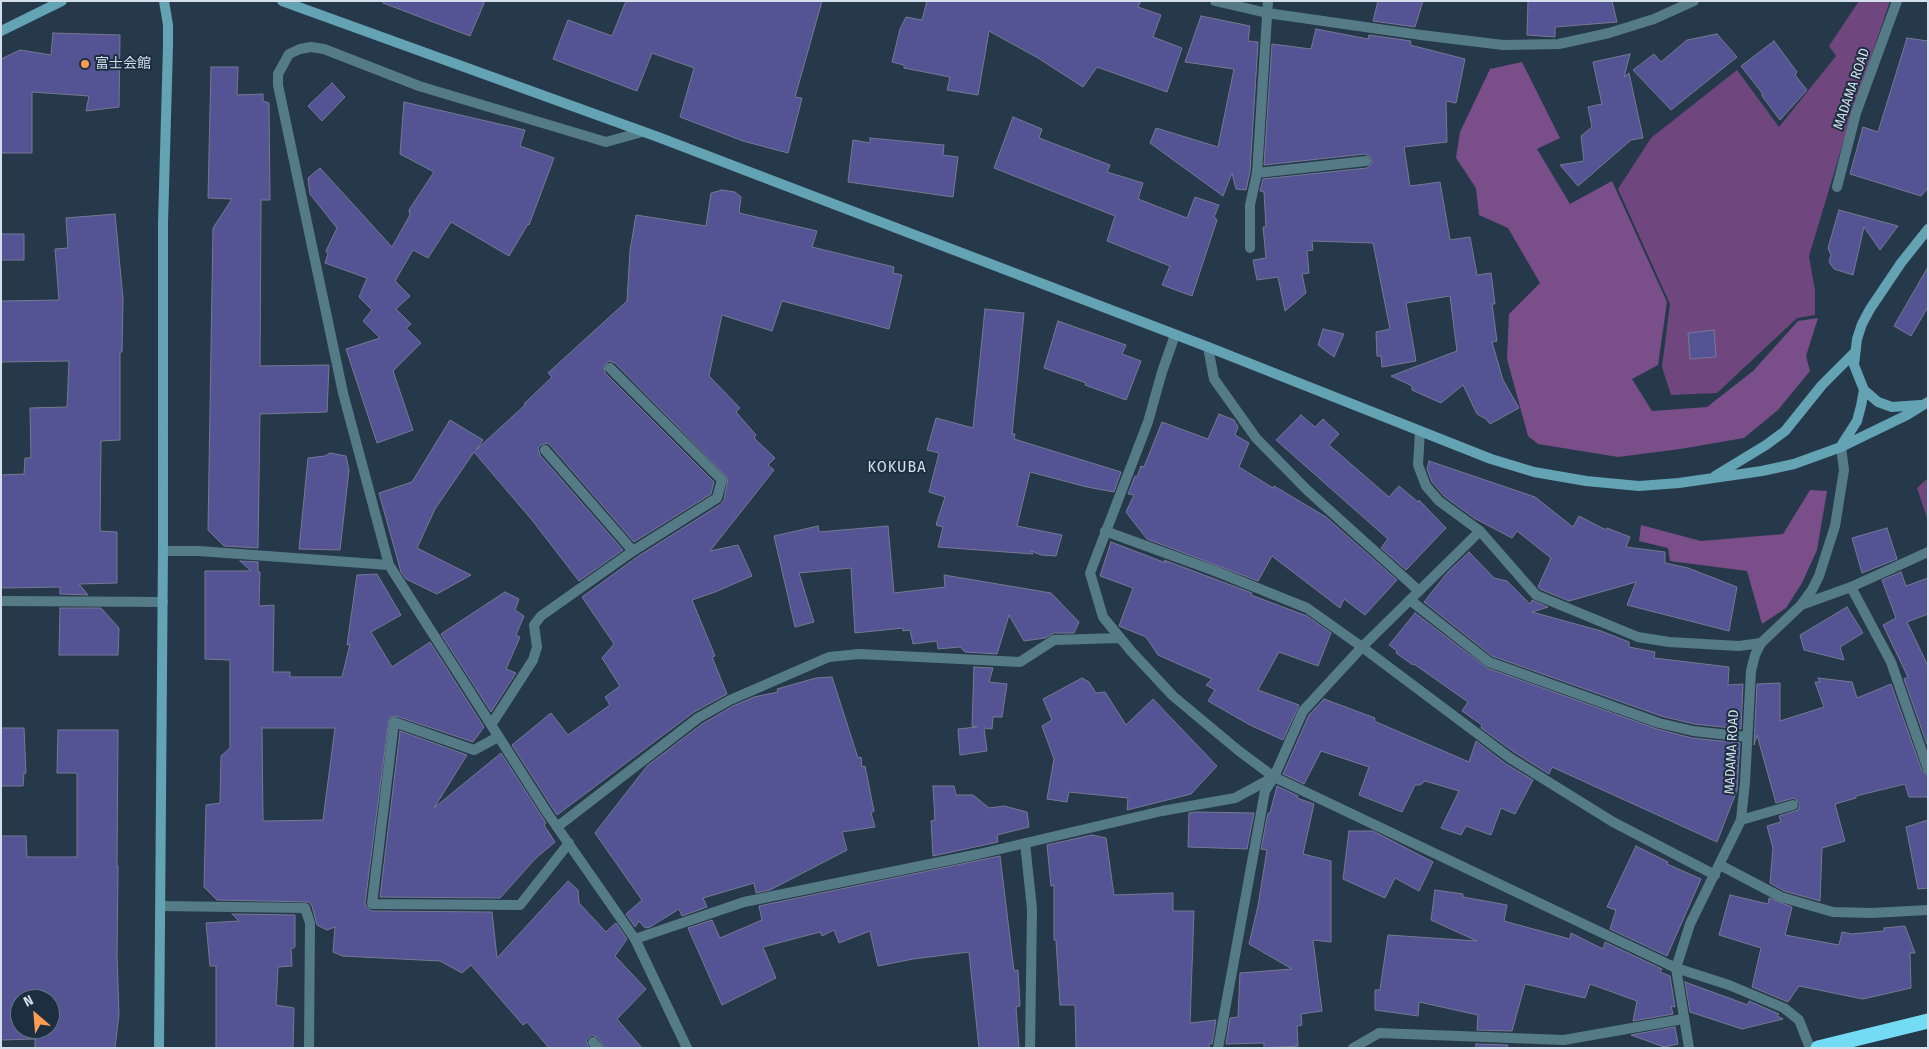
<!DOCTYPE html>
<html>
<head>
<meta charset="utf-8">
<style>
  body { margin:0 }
  #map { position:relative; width:1929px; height:1049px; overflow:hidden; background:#26394b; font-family:"Fira Sans Condensed",sans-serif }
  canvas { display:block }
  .frame { position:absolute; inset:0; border:2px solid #d3dfea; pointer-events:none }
  .north { position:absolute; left:10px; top:989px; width:50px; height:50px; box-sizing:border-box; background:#1d2e40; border:1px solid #667584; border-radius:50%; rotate:333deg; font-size:14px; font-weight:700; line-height:20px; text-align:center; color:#d3dfea }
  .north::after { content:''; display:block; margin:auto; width:18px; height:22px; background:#fc9d53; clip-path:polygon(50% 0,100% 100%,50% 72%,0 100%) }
</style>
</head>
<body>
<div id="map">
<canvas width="1929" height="1049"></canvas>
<div class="frame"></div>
<div class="north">N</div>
</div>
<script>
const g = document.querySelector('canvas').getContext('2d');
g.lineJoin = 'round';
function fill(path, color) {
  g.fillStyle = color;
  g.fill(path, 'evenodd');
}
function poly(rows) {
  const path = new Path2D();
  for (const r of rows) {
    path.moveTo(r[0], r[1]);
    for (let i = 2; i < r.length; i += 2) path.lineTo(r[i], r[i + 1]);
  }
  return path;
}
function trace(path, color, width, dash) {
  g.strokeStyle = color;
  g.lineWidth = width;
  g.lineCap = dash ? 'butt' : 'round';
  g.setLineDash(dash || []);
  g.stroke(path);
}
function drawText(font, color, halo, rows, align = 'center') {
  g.font = font + ' "Fira Sans Condensed","Noto Sans JP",sans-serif';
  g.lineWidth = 4;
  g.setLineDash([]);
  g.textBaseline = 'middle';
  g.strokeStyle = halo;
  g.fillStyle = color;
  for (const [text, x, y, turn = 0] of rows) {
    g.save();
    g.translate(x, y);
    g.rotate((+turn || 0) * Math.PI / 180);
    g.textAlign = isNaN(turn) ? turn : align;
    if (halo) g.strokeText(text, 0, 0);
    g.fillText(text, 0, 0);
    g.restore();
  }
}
const green = poly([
  [1859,1,1890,1,1853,110,1809,256,1815,291,1815,315,1797,318,1717,393,1671,395,1662,367,1670,304,1618,189,1651,138,1737,70,1779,127,1836,56,1829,46],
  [1928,478,1928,521,1917,488]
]);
const forest = poly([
  [1522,62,1560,138,1537,149,1570,204,1612,181,1667,302,1658,365,1632,379,1652,411,1707,407,1753,371,1798,321,1818,318,1806,356,1810,371,1778,410,1744,438,1680,449,1618,457,1538,444,1528,436,1507,359,1509,314,1540,283,1508,228,1479,215,1476,188,1456,158,1460,132,1490,69],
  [1810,490,1827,491,1817,550,1802,583,1786,608,1762,624,1747,571,1670,561,1668,548,1639,541,1641,525,1701,541,1783,534]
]);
const building = poly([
  [383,1,485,1,470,36,383,3,383,1],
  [626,1,822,1,795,97,802,98,788,153,743,141,680,117,694,68,652,53,637,91,553,59,568,20,612,36,626,1],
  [927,1,1141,1,1138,7,1161,15,1153,37,1182,48,1167,92,1097,67,1083,87,1038,58,989,31,978,95,947,90,950,77,904,68,904,65,892,62,900,29,906,17,922,20,927,1],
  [1378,1,1423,1,1415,27,1373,21,1378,1],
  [1528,1,1612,1,1617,22,1555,27,1555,37,1527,35,1528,1],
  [1201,16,1250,26,1248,41,1258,42,1250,172,1246,190,1236,189,1232,173,1223,196,1150,143,1156,128,1218,147,1234,69,1185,62,1201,16],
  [1316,29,1368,39,1369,35,1411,41,1410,45,1465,59,1456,103,1446,101,1447,142,1404,147,1410,186,1440,182,1450,240,1470,237,1477,275,1491,273,1495,304,1492,304,1497,341,1492,342,1503,380,1519,408,1490,424,1486,419,1477,414,1463,385,1441,403,1412,390,1412,386,1391,376,1457,351,1450,296,1406,303,1416,361,1382,367,1381,356,1377,356,1376,332,1390,329,1373,243,1312,241,1313,250,1307,251,1309,273,1302,274,1306,293,1285,311,1278,277,1257,280,1253,260,1266,258,1263,227,1266,227,1264,192,1260,191,1263,179,1367,168,1372,163,1371,157,1365,154,1264,165,1272,44,1311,49,1316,29],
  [53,33,120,35,119,107,86,111,89,96,32,92,32,153,1,153,1,59,20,50,51,55,53,33],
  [1717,34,1737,57,1671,110,1633,70,1654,54,1661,62,1687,40,1717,34],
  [1907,38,1928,41,1928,188,1921,196,1850,174,1863,127,1878,132,1907,38],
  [1774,41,1797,72,1795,75,1807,90,1780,120,1762,96,1762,93,1741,66,1774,41],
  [1630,54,1624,77,1629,73,1643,138,1631,140,1578,186,1560,165,1584,161,1581,136,1592,127,1588,107,1602,104,1593,62,1630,54],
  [211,67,238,67,237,95,263,94,263,101,269,103,270,200,261,200,260,366,329,365,327,412,260,414,258,548,224,546,208,530,213,228,232,199,208,198,211,67],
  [332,83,345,97,322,121,308,106,332,83],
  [404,102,525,130,520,146,554,158,529,225,528,224,509,256,451,222,428,258,413,250,395,281,410,296,396,309,411,324,406,328,421,343,393,371,413,430,377,443,346,349,380,338,363,321,372,310,359,297,367,278,325,263,328,254,326,251,337,228,310,194,308,178,320,168,392,247,410,215,409,210,434,172,400,154,404,102],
  [1013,117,1042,129,1039,138,1110,165,1107,172,1143,183,1138,199,1187,218,1195,197,1219,205,1214,217,1217,220,1192,296,1162,285,1170,266,1107,241,1115,216,994,168,1013,117],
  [870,138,944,145,943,155,958,157,953,197,848,182,853,140,870,143,870,138],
  [722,190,735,192,741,197,739,213,817,231,812,247,894,267,893,273,902,275,889,329,782,301,772,331,722,315,709,376,740,408,736,412,756,435,754,438,775,458,768,465,774,470,710,551,738,545,752,576,715,592,692,600,715,656,712,657,727,694,694,712,557,815,512,745,551,713,568,735,610,705,605,697,620,686,602,658,614,644,582,597,637,557,721,504,724,500,728,478,615,363,609,361,604,366,605,373,714,482,711,494,634,542,550,445,547,443,541,445,538,448,540,455,623,550,579,581,532,520,474,452,435,509,417,548,471,575,437,594,406,579,401,572,379,493,412,482,450,420,483,440,476,450,525,405,524,404,552,377,548,373,627,301,630,251,636,215,706,226,711,193,722,190],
  [1839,210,1898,226,1880,250,1864,227,1853,275,1834,269,1829,262,1831,255,1828,248,1839,210],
  [115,214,123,299,122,352,120,352,120,440,101,441,100,531,117,532,117,583,79,584,88,595,60,594,60,587,1,588,1,475,24,474,25,458,31,458,30,408,67,407,69,361,1,362,1,301,59,300,55,249,68,248,66,218,115,214],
  [1,234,24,234,24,260,1,260,1,234],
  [1928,267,1928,307,1911,336,1894,326,1928,267],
  [985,309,1024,313,1012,434,1015,434,1014,439,1121,472,1114,492,1087,487,1030,472,1017,526,1062,535,1056,556,1041,555,1031,551,1033,554,938,547,943,527,936,525,945,497,929,492,939,453,927,450,936,418,973,428,985,309],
  [1058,321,1126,345,1122,354,1141,361,1126,400,1085,385,1086,383,1044,368,1058,321],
  [1323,329,1344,334,1334,357,1318,345,1323,329],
  [1714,330,1716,357,1690,359,1688,333,1714,330],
  [1219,414,1234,420,1238,427,1235,435,1249,443,1239,467,1273,488,1274,486,1326,517,1397,580,1365,615,1344,599,1340,608,1272,556,1258,581,1147,539,1126,512,1134,495,1128,494,1135,476,1137,477,1141,466,1144,467,1162,422,1208,439,1219,414],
  [1301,415,1315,427,1323,419,1339,434,1329,445,1389,497,1399,486,1418,502,1419,500,1446,528,1406,570,1381,548,1388,539,1276,440,1301,415],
  [330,453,346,456,349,470,340,550,299,549,308,458,325,456,330,453],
  [1429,461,1535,497,1573,527,1579,516,1606,530,1607,528,1630,537,1626,547,1665,552,1665,563,1688,568,1737,587,1729,631,1627,605,1636,582,1569,601,1540,589,1538,587,1551,558,1517,531,1512,538,1474,518,1444,496,1432,482,1427,469,1429,461],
  [818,526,819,532,888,526,894,593,945,587,944,575,1051,593,1079,622,1074,633,1054,633,1045,638,1024,641,1009,615,997,654,965,652,960,647,938,649,937,641,913,644,910,630,903,631,903,628,855,633,851,568,799,573,814,622,795,627,774,536,818,526],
  [1887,528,1897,559,1862,573,1852,538,1887,528],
  [1111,542,1166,563,1164,560,1252,593,1251,595,1307,616,1331,633,1318,666,1279,652,1258,690,1299,705,1283,740,1250,725,1208,701,1215,690,1206,685,1212,679,1158,655,1146,637,1119,626,1133,588,1100,576,1111,542],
  [1469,552,1494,578,1507,581,1530,604,1532,600,1548,607,1532,612,1601,631,1629,642,1629,647,1655,652,1654,658,1729,667,1728,685,1743,684,1741,729,1694,724,1661,716,1492,656,1424,602,1447,573,1469,552],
  [240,561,258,562,258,572,260,572,259,606,274,605,273,672,290,672,290,677,342,677,350,644,347,645,357,575,377,574,401,615,371,632,392,667,430,642,484,727,473,742,396,716,389,718,365,903,366,907,372,911,492,912,497,958,568,881,578,890,579,903,606,932,616,923,627,939,615,956,646,989,617,1019,642,1048,605,1048,598,1038,592,1035,586,1040,589,1048,549,1048,527,1022,523,1025,471,965,462,973,440,961,342,956,333,952,335,927,327,930,317,925,312,906,309,902,217,900,204,887,206,805,220,803,221,756,230,748,230,660,205,659,205,571,251,571,240,561],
  [262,728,335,728,323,820,263,821,262,728],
  [1901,572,1906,586,1928,578,1928,614,1907,622,1928,666,1928,747,1904,679,1908,677,1883,625,1896,618,1882,580,1901,572],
  [505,592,519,599,515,610,524,616,516,635,520,637,506,669,516,673,491,712,441,634,505,592],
  [1847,607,1863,633,1840,647,1844,660,1804,650,1800,635,1847,607],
  [60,608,101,608,119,628,118,655,59,655,60,608],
  [1415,613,1487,668,1657,729,1692,738,1740,743,1737,790,1717,842,1552,767,1549,774,1514,752,1481,728,1482,725,1462,711,1468,702,1414,664,1413,665,1396,653,1397,651,1389,645,1415,613],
  [974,667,993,668,989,682,1007,684,1002,717,993,717,992,729,984,728,987,751,960,755,958,729,977,727,972,726,974,667],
  [832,677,858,758,861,757,862,767,865,766,874,811,871,813,875,827,842,832,847,850,770,890,756,893,754,883,703,898,707,907,682,916,679,909,650,927,645,928,639,921,635,927,626,914,642,900,595,833,647,766,702,724,733,706,754,697,778,692,777,689,816,678,832,677],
  [1082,678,1089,682,1096,693,1105,692,1126,725,1153,699,1217,766,1191,794,1127,810,1128,798,1069,792,1067,802,1047,799,1054,759,1042,726,1052,720,1043,699,1082,678],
  [1818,678,1852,682,1857,698,1891,684,1922,771,1928,776,1928,797,1909,797,1905,784,1856,796,1856,798,1835,804,1845,841,1822,848,1820,901,1784,891,1770,883,1773,848,1767,826,1781,822,1779,816,1798,810,1800,804,1794,798,1776,803,1757,735,1754,745,1757,684,1780,683,1780,721,1824,707,1815,682,1820,682,1818,678],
  [1324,699,1375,718,1374,721,1469,762,1476,741,1506,764,1533,780,1515,814,1501,808,1491,835,1466,826,1461,835,1441,828,1459,791,1425,781,1420,785,1415,785,1402,812,1359,795,1369,767,1321,751,1304,784,1283,774,1309,715,1324,699],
  [1,728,24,728,26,773,24,773,23,786,1,786,1,728],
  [58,730,118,730,117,866,118,866,117,956,119,1014,115,1048,35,1048,35,1039,1,1040,1,836,26,836,27,857,77,857,77,773,57,773,58,730],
  [20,999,50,999,50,1029,20,1029,20,999],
  [400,731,467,755,434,808,501,753,546,823,544,825,555,842,536,858,500,898,380,897,400,731],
  [933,786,954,786,956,795,973,795,989,808,1004,806,1027,812,1029,827,997,835,998,842,933,856,931,821,935,820,933,786],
  [1277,786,1298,796,1297,798,1314,804,1303,854,1331,861,1331,942,1313,940,1322,1011,1301,1014,1302,1025,1297,1026,1298,1046,1264,1048,1264,1043,1226,1044,1230,1018,1238,1017,1240,973,1292,969,1249,944,1258,906,1267,850,1261,849,1268,813,1270,813,1277,786],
  [1197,812,1254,813,1247,849,1188,847,1189,813,1197,812],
  [1928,820,1928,888,1918,889,1906,827,1928,820],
  [1349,831,1373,831,1433,862,1419,891,1395,878,1385,898,1343,879,1349,831],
  [1092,835,1106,838,1114,895,1173,893,1173,911,1194,911,1190,1023,1216,1020,1212,1044,1209,1044,1209,1048,1076,1048,1075,1005,1060,1005,1056,940,1054,940,1054,885,1051,886,1047,845,1092,835],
  [1636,846,1668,862,1667,864,1701,879,1667,956,1610,929,1616,910,1607,907,1636,846],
  [1000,856,1014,971,1018,970,1020,1006,1016,1007,1019,1048,979,1048,969,952,913,959,878,966,870,931,839,943,834,930,822,936,820,932,763,947,776,978,722,1005,688,928,712,920,720,938,762,920,759,906,1000,856],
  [1435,890,1463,894,1463,897,1507,905,1504,921,1570,939,1571,933,1603,949,1605,942,1662,969,1660,972,1670,976,1675,1007,1671,1006,1673,1014,1633,1021,1637,1001,1590,984,1585,998,1525,984,1512,1031,1477,1030,1478,1015,1419,1002,1418,1016,1375,1010,1375,990,1380,990,1388,935,1477,941,1431,920,1435,890],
  [1730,895,1768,904,1769,898,1792,907,1785,935,1839,945,1842,932,1852,934,1884,931,1884,928,1905,926,1915,953,1910,953,1911,988,1863,999,1799,986,1788,1002,1752,987,1761,948,1719,935,1730,895],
  [232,914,295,915,295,947,291,949,292,966,278,967,276,1005,294,1008,293,1048,216,1048,216,966,210,966,206,923,239,921,232,914],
  [1685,982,1748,1005,1749,1001,1779,1014,1777,1016,1783,1019,1742,1029,1690,1012,1685,982],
  [1675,1027,1678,1044,1664,1047,1631,1035,1675,1027],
  [1476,1044,1508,1045,1507,1048,1476,1048,1476,1044]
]);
const lane = poly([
  [1208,347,1214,379,1256,438,1307,490,1419,591],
  [1105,531,1215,571,1307,608,1362,647,1510,758,1613,822,1715,875],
  [1851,587,1891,662,1928,769],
  [1410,600,1489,662,1659,723,1693,731,1747,737],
  [498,737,474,750,394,722,372,904,520,905,569,843],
  [1741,820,1793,805],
  [1025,843,1032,909,1030,1048],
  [635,939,744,902,979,854,1162,811,1235,798,1274,777],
  [1353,1048,1379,1033,1564,1040,1683,1019]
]);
const street = poly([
  [1215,1,1267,13,1421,35,1503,45,1559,44,1609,33,1654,19,1694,1],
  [642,132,606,142,419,86,324,49,311,47,300,49,289,54,278,74,278,85,343,393,389,565,548,814,635,939,687,1048],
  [1257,173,1366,161],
  [1837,187,1856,113,1897,1],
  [1250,248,1250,205,1257,173,1268,1],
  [1175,335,1162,372,1148,422,1090,573,1103,617,1131,651,1173,696,1239,751,1274,777,1676,968,1729,985,1784,1008,1799,1020,1810,1048],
  [1420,431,1418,465,1426,486,1439,501,1480,531,1536,595,1638,637,1669,642,1739,646,1761,643],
  [545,450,633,551],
  [163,551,199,551,389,565],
  [1,601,163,602],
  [1801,605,1851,587,1928,552],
  [491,725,533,660,537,647,534,625,541,616,633,551,717,498,722,480,610,368],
  [557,827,698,718,730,700,829,657,859,654,1020,662,1054,640,1120,638],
  [1720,865,1781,897,1833,912,1871,913,1928,910],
  [161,906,305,908,310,923,309,1048],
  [593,1042,598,1048],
  [1218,1048,1265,791,1274,777,1303,711,1362,647,1480,531],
  [1689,1048,1676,968,1690,924,1741,820,1745,782,1751,671,1755,655,1761,643,1801,605,1812,590,1819,576,1835,526,1844,470,1841,447]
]);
const secondary = poly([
  [282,1,658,137,1208,347,1491,459,1534,472,1586,481,1639,486,1679,483,1762,471,1794,464,1841,447,1907,415,1928,402],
  [1,31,62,1],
  [1920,405,1892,407,1878,402,1864,390,1854,365,1857,339,1862,324,1870,309,1901,263,1928,229],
  [1841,446,1857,421,1861,406,1864,390],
  [1715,476,1766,445,1785,431,1822,385,1854,353],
  [159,1048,163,548,163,223,168,46,168,25,164,1]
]);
const highway = poly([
  [1818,1048,1928,1021]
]);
const markers = [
  [85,64,5,"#fc9d53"]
];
const poiNames = [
  ["富士会館",95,64]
];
const streetNames = [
  ["MADAMA ROAD",1852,89,-71],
  ["MADAMA ROAD",1732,752,-87]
];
const quarterNames = [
  ["KOKUBA",897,468]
];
fill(green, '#6f477e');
fill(forest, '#794e89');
fill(building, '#545394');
trace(building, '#777993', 1);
trace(lane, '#557c86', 10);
trace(street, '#557c86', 10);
trace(secondary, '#63a3b3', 10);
trace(highway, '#73dbf4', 15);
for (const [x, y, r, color] of markers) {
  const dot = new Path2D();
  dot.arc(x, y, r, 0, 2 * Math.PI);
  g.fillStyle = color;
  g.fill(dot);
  trace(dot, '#1d2e40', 2);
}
drawText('14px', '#d3dfea', '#1d2e40', poiNames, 'left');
drawText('14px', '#d3dfea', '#1d2e40', streetNames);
g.letterSpacing = '1px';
drawText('16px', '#d3dfea', '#1d2e40', quarterNames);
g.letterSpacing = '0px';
</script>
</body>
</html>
